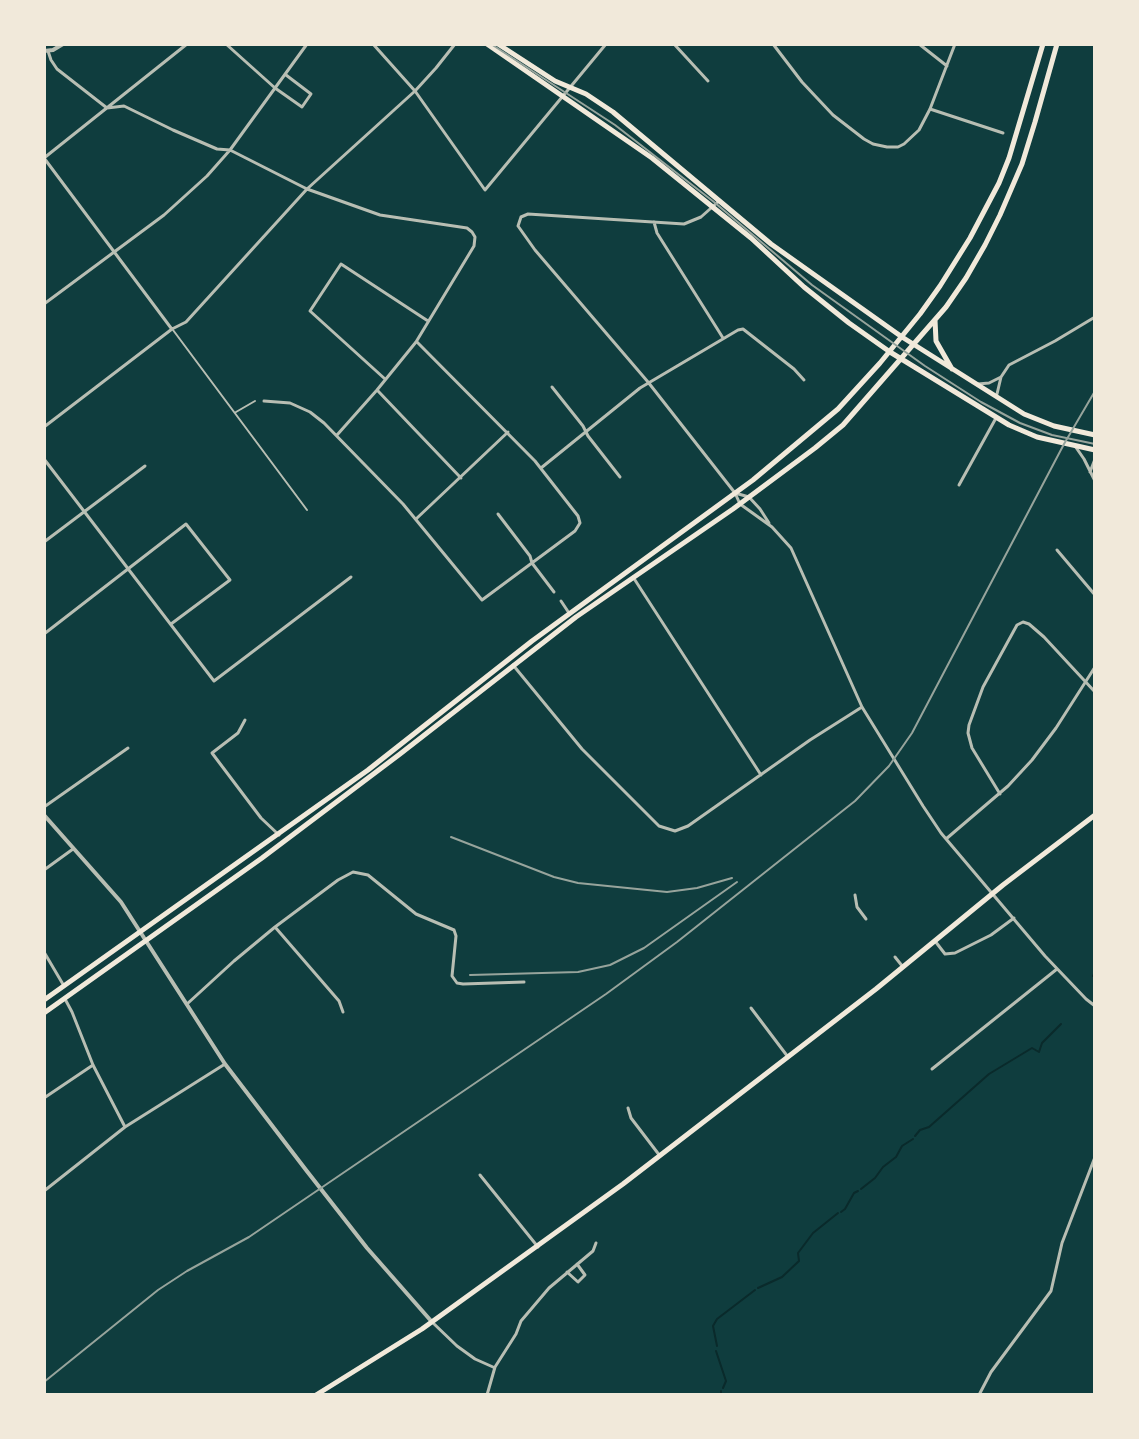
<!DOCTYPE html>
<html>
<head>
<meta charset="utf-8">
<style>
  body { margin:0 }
  #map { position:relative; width:1139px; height:1439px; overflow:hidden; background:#0f3d3e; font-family:Overpass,sans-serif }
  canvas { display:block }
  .frame { position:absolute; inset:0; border:46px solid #f1e9da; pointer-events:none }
</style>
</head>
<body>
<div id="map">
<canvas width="1139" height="1439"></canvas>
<div class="frame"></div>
</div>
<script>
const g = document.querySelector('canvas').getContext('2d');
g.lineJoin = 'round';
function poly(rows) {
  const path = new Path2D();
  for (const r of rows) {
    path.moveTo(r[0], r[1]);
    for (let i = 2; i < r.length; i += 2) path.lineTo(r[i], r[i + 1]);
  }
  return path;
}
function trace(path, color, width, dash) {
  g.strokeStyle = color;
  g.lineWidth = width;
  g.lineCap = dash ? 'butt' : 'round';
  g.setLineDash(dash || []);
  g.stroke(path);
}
const stream = poly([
  [1093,976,1095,972],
  [915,1136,920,1130,929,1127,989,1074,1032,1048,1039,1052,1042,1043,1061,1024],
  [861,1189,875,1178,883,1167,896,1157,902,1146,913,1139],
  [841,1212,845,1209,854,1193,858,1191],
  [758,1288,782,1277,799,1261,798,1253,813,1233,838,1213],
  [717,1346,713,1326,717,1319,755,1290],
  [716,1351,726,1381,723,1388],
  [721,1395,721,1391]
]);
const service = poly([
  [173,330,307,510],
  [236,412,255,401]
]);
const minor = poly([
  [226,44,275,88,302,107,311,94,286,75],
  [373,44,415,91,485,190,606,44],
  [674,44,708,81],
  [773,44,802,82,833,115,864,139,873,144,887,147,898,147,904,144,919,130,930,109,955,44],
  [919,44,947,66],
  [48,51,51,60,57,69,107,108,124,106,173,130,217,149,230,150,307,189,380,215,467,228,472,232,475,237,474,246,416,342,377,390,337,435],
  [930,109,1003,133],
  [44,158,171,328],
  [44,158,187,44],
  [719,201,701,217,684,224,528,214,521,217,518,226,535,250,648,382,735,493,740,504,772,527,791,548,862,707,923,806,941,833,1045,956,1086,999,1095,1006],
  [654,222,657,233,723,338],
  [44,304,164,215,207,176,230,150,307,44],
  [385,379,310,311,341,264,428,321],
  [978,384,989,383,1001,377],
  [552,387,583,426,588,436,620,477],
  [378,391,461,478],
  [997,394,1001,377,1009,365,1055,341,1095,317],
  [264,401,290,403,310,412,324,423,403,504,482,600,575,531,580,523,578,516,535,461,417,342],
  [44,427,172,329,186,322,307,189,415,91,436,68,455,44],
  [1075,446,1084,459,1095,481],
  [44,459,214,681,351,577],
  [541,468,640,388,738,330,743,329,794,369,804,380],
  [1090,472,1095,459],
  [959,485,996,418],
  [735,493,749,497,760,509,769,523],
  [498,514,530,556,532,563,554,592],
  [416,519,508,432],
  [44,542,145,466],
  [1057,550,1095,595],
  [633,577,761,775],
  [561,601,569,613],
  [44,634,186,524,230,580,171,624],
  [513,665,582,749,659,826,675,831,688,826,810,740,862,707],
  [245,720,238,733,212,753,261,818,279,835],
  [1000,794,972,748,968,733,969,725,983,687,1017,625,1023,622,1029,624,1044,637,1095,692],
  [44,807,128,748],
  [946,839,1008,786,1032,760,1056,728,1095,667],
  [44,870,73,849],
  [855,895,857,907,866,919],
  [275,927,339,1001,343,1012],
  [935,941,945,954,955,953,991,935,1014,918],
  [44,952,64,986],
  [895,957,903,967],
  [65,999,72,1012,93,1065,125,1127],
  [187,1004,234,961,275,927,338,880,353,872,368,875,416,914,454,930,456,936,452,976,457,983,463,984,524,982],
  [751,1008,788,1057],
  [932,1069,1057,969],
  [44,1098,93,1065],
  [628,1108,631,1118,660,1156],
  [480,1175,538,1247],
  [44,1191,125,1127,225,1064],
  [567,1272,578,1282,585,1275,577,1264],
  [432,1322,457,1346,475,1359,493,1367],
  [487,1395,495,1367,516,1334,521,1321,549,1288,593,1251,596,1243],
  [979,1395,991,1372,1051,1291,1062,1243,1095,1157]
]);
const tertiary = poly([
  [44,51,53,50,63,44],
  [44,815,121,902,225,1064,306,1170,367,1248,432,1322]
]);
const secondary = poly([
  [487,44,652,158,751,238,804,287,849,323,890,352],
  [498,44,555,81,586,94,613,112,771,244,902,337],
  [316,1395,422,1329,623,1184,876,989,1003,885,1095,815]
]);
const primary = poly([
  [935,320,936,341,952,369],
  [902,337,1024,414,1054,426,1095,435],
  [890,352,1009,425,1037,437,1095,450],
  [44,1000,368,770,532,641,753,480,838,409,880,363,920,314,940,286,970,238,999,183,1009,158,1043,44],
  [44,1013,262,858,400,754,576,617,733,509,815,448,843,425,946,307,966,278,985,245,1000,215,1022,164,1035,122,1057,44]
]);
const tram = poly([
  [491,44,615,125,714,202,812,285,925,366,981,402,1020,423,1052,435,1095,444]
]);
const rail = poly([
  [451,837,554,877,578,883,667,892,697,888,732,878],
  [470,975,578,972,610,965,644,948,737,882],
  [44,1382,158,1290,187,1271,249,1237,606,994,677,942,855,801,889,766,912,733,1064,444,1095,391]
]);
trace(stream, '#0a2a2b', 2);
trace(service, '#b8beb3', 2);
trace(minor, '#b8beb3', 3);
trace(tertiary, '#b8beb3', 4);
trace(secondary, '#f1e9da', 5);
trace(primary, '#f1e9da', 5);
trace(tram, '#97a49c', 2);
trace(rail, '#97a49c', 2);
</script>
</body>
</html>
